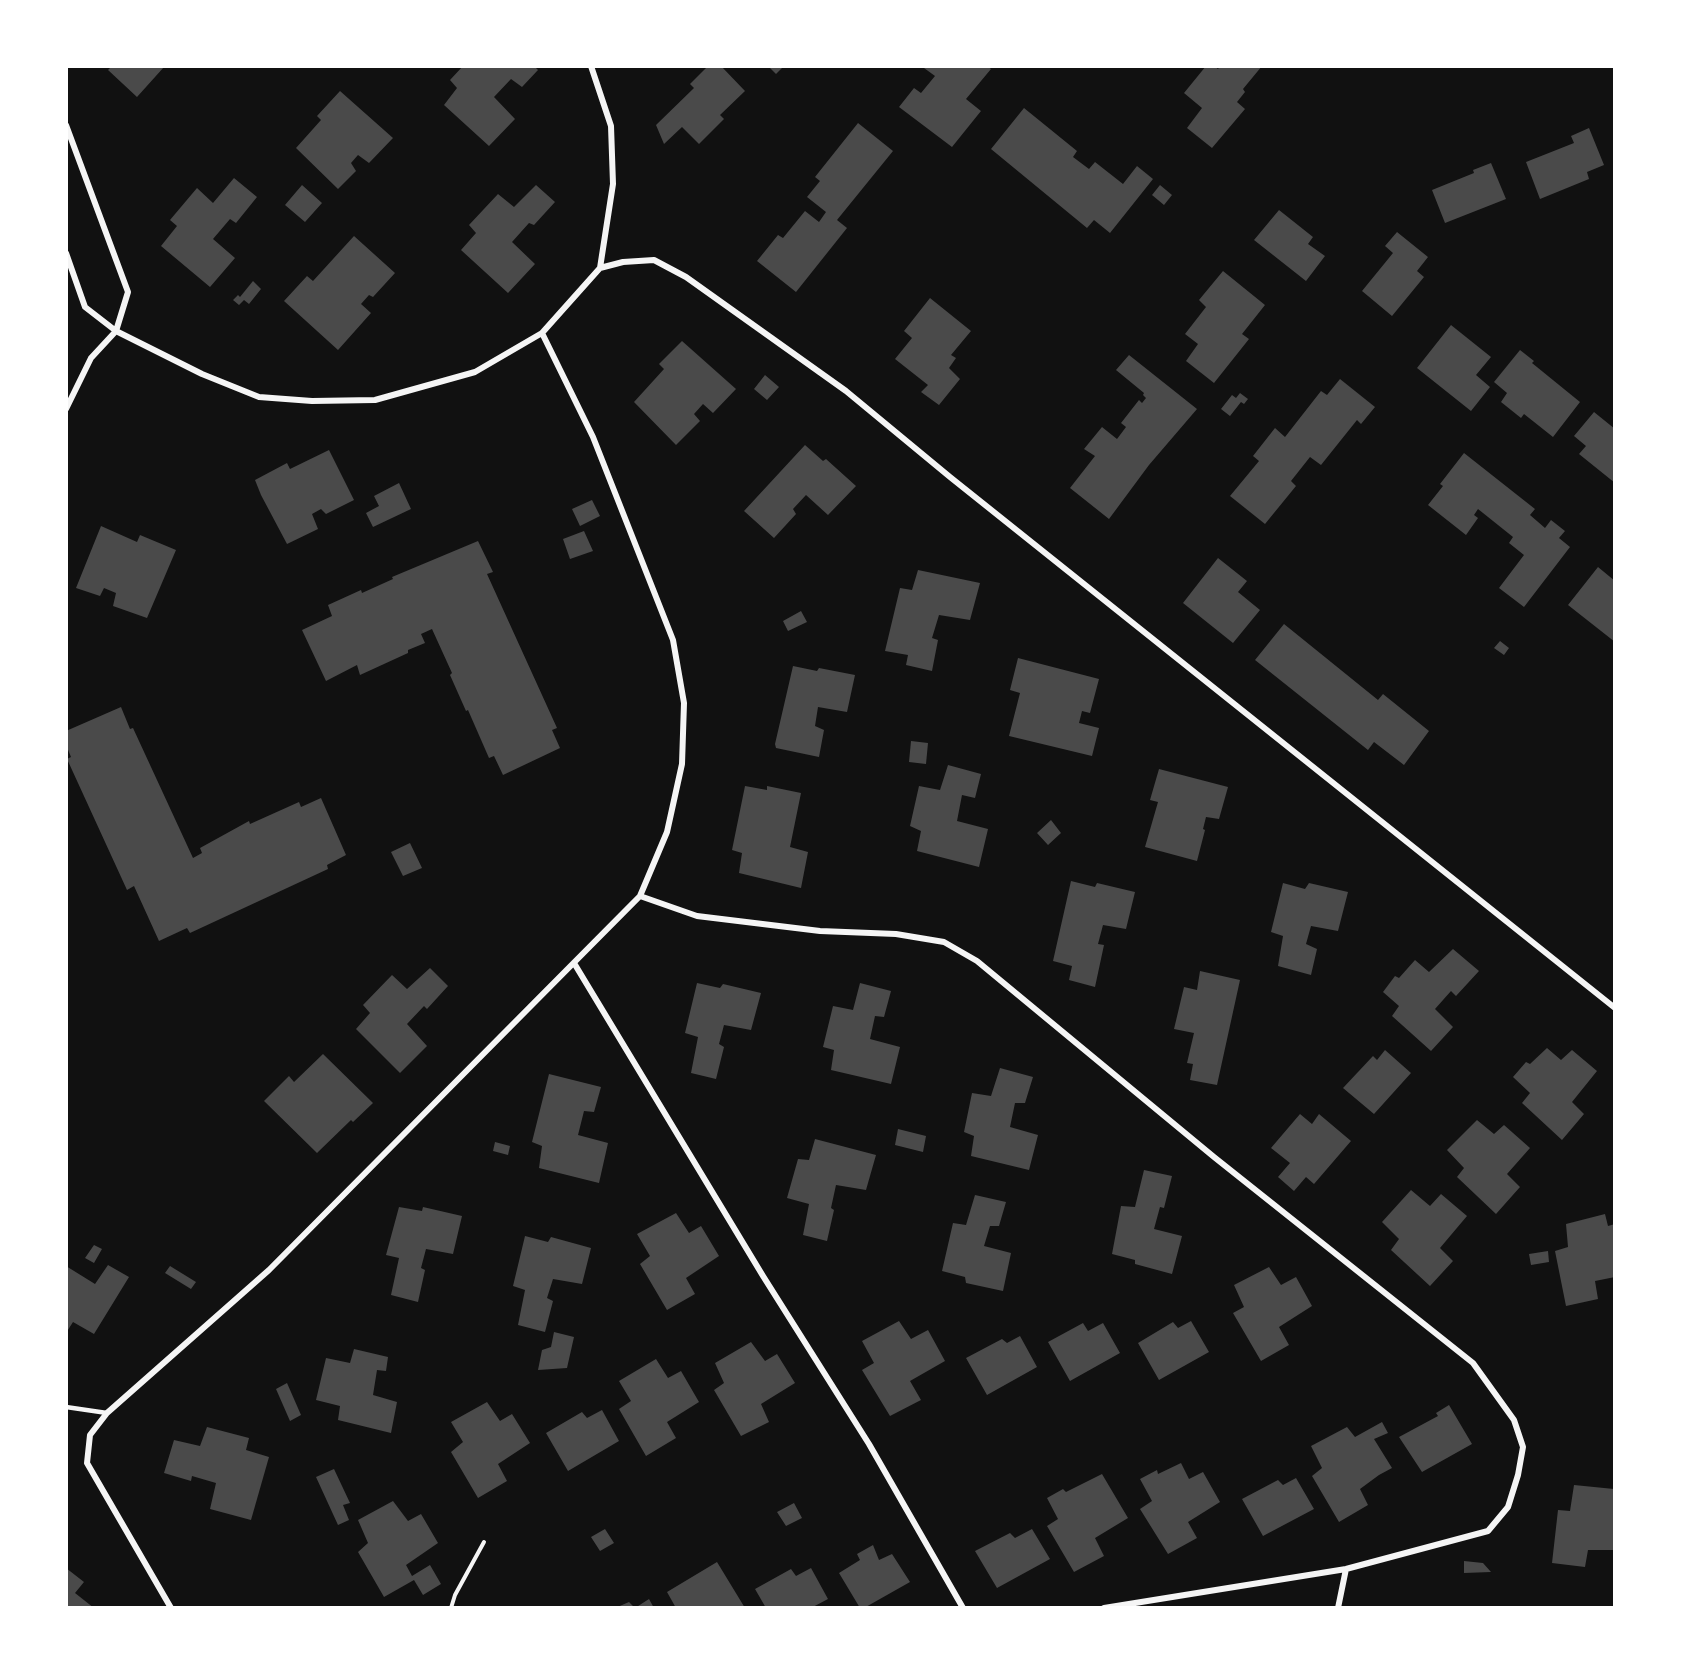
<!DOCTYPE html>
<html>
<head>
<meta charset="utf-8">
<style>
  body { margin:0 }
  #map { position:relative; width:1681px; height:1674px; overflow:hidden; background:#111; font-family:"Noto Sans",sans-serif }
  canvas { display:block }
  .frame { position:absolute; inset:0; border:68px solid #fff; pointer-events:none }
</style>
</head>
<body>
<div id="map">
<canvas width="1681" height="1674"></canvas>
<div class="frame"></div>
</div>
<script>
const g = document.querySelector('canvas').getContext('2d');
g.lineJoin = 'round';
function fill(path, color) {
  g.fillStyle = color;
  g.fill(path, 'evenodd');
}
function poly(rows) {
  const path = new Path2D();
  for (const r of rows) {
    path.moveTo(r[0], r[1]);
    for (let i = 2; i < r.length; i += 2) path.lineTo(r[i], r[i + 1]);
  }
  return path;
}
function trace(path, color, width, dash) {
  g.strokeStyle = color;
  g.lineWidth = width;
  g.lineCap = dash ? 'butt' : 'round';
  g.setLineDash(dash || []);
  g.stroke(path);
}
const building = poly([
  [109,66,163,66,164,67,137,97,108,70,110,68],
  [463,66,534,66,538,70,522,87,511,79,494,97,515,119,489,146,444,105,457,88,450,80],
  [708,66,721,66,745,91,720,115,724,119,699,144,682,127,664,144,656,125,694,88,690,84],
  [768,66,784,66,776,74],
  [925,66,987,66,991,69,966,99,981,111,952,147,899,107,914,88,921,93,935,76,924,68],
  [1206,66,1214,66,1218,69,1220,66,1262,66,1243,89,1245,92,1237,102,1245,109,1212,148,1187,128,1202,108,1184,93],
  [340,91,393,138,369,163,358,155,351,163,356,171,338,189,296,148,321,120,317,116],
  [1024,108,1077,151,1073,157,1089,169,1095,162,1123,184,1137,166,1153,179,1110,233,1094,220,1087,228,991,149],
  [858,123,893,151,837,220,847,228,796,292,757,261,778,235,783,238,805,211,819,222,826,212,807,197,820,181,815,177],
  [1589,128,1604,165,1587,172,1589,179,1540,199,1526,162,1574,143,1571,136],
  [1491,163,1506,199,1445,223,1432,190,1474,173,1473,170],
  [234,178,257,197,236,223,230,219,213,239,235,258,210,287,161,246,177,226,170,220,197,188,213,203],
  [302,185,322,203,305,222,285,205],
  [536,185,555,202,534,225,529,223,512,242,535,264,508,293,461,250,476,233,469,225,498,194,514,207],
  [1160,185,1172,195,1164,205,1152,195],
  [1279,210,1313,237,1308,244,1325,256,1306,281,1254,240],
  [1397,232,1428,257,1417,271,1424,277,1392,316,1362,291,1393,253,1385,246],
  [354,236,395,273,373,297,369,295,361,304,371,313,338,350,284,301,307,276,313,281],
  [1223,271,1265,305,1242,334,1249,339,1214,383,1186,361,1198,344,1185,334,1206,307,1199,300],
  [253,281,261,289,249,304,244,300,239,305,233,300,238,295,240,297],
  [930,298,971,331,951,355,956,358,949,368,960,379,939,405,921,392,928,385,895,359,912,338,904,331],
  [1451,325,1491,357,1476,375,1490,387,1471,411,1417,368],
  [682,341,736,389,713,413,703,404,694,414,700,421,676,445,634,402,664,369,659,364],
  [1520,350,1534,361,1532,363,1580,402,1553,437,1524,414,1521,418,1501,402,1507,393,1494,382],
  [1129,355,1197,409,1149,465,1109,519,1070,488,1095,456,1084,449,1102,427,1117,439,1126,427,1121,423,1139,400,1142,403,1146,398,1143,395,1144,393,1116,370],
  [765,375,779,387,767,400,754,389],
  [1340,379,1375,407,1361,424,1357,420,1321,465,1310,457,1291,481,1296,486,1265,524,1230,496,1259,461,1253,456,1275,428,1285,437,1321,391,1327,395],
  [1240,393,1248,399,1244,404,1241,402,1230,416,1221,409,1232,395,1236,398],
  [1594,412,1615,429,1615,483,1579,454,1586,446,1574,436],
  [805,445,823,461,826,459,856,486,828,515,806,495,793,509,796,514,774,538,744,511],
  [329,450,354,500,326,514,321,509,312,514,318,529,287,544,261,495,255,480,287,463,290,469],
  [1464,453,1535,509,1530,515,1545,528,1551,520,1565,531,1559,538,1570,547,1524,607,1499,588,1524,555,1509,543,1513,537,1478,509,1474,515,1478,518,1466,535,1428,505,1443,486,1440,484],
  [399,483,411,509,373,527,366,513,379,506,374,496],
  [592,500,600,516,580,526,572,509],
  [101,526,137,542,140,535,176,550,147,618,113,606,116,593,104,588,100,596,76,588],
  [584,531,593,551,570,559,563,539],
  [478,541,493,572,487,574,557,728,552,730,560,748,503,775,494,756,489,758,468,710,466,711,450,675,452,673,432,629,421,634,425,643,408,650,408,653,360,675,357,665,326,681,302,630,332,616,328,605,361,590,362,593,393,579,392,577],
  [1218,558,1247,581,1238,592,1260,610,1233,643,1183,603],
  [1598,567,1615,581,1615,642,1568,605],
  [918,570,980,583,970,620,939,615,932,638,938,640,932,671,906,665,908,655,885,651,900,588,912,590],
  [801,611,807,622,788,631,783,621],
  [1284,624,1378,700,1383,694,1429,731,1404,765,1374,742,1368,750,1255,660],
  [1500,641,1509,648,1504,655,1494,648],
  [1018,658,1099,679,1090,713,1082,711,1079,723,1099,728,1092,756,1009,736,1020,693,1010,690],
  [793,666,817,671,819,668,855,675,847,712,818,707,815,726,824,730,819,757,776,748,775,744],
  [121,707,130,729,133,728,193,858,202,853,200,848,249,821,250,824,299,802,301,807,321,798,346,855,327,865,328,869,190,933,187,928,159,941,134,886,127,890,67,759,71,757,66,745,66,731],
  [911,741,928,743,926,764,909,762],
  [948,765,981,774,975,798,962,795,957,821,988,829,979,867,917,851,921,831,910,826,919,786,940,790],
  [1159,769,1228,787,1219,819,1206,817,1203,829,1205,830,1197,861,1145,847,1158,802,1150,800],
  [745,786,767,790,767,786,801,793,790,847,808,852,801,888,739,873,742,853,732,850],
  [1051,820,1061,833,1048,845,1037,833],
  [410,843,422,868,403,876,391,852],
  [1071,881,1095,887,1097,883,1135,892,1126,929,1103,925,1098,944,1104,945,1095,987,1069,980,1072,966,1053,961],
  [1283,883,1305,889,1309,883,1348,892,1338,931,1311,926,1306,944,1317,949,1311,975,1278,966,1283,936,1271,932],
  [1453,949,1479,971,1456,996,1451,991,1435,1009,1453,1027,1431,1051,1392,1016,1399,1006,1383,992,1395,976,1399,978,1415,960,1429,972],
  [430,968,448,986,427,1009,424,1006,407,1024,427,1046,400,1073,356,1029,370,1013,363,1005,392,975,407,989],
  [1200,971,1240,980,1217,1085,1190,1080,1193,1064,1187,1063,1194,1033,1174,1029,1184,987,1197,990],
  [697,983,720,988,723,984,761,993,751,1030,724,1025,719,1044,724,1047,716,1079,691,1073,698,1037,685,1033],
  [860,983,891,991,884,1017,875,1016,870,1039,900,1047,891,1084,831,1070,834,1050,823,1047,833,1006,853,1010],
  [1547,1048,1561,1060,1572,1050,1597,1071,1572,1102,1584,1114,1562,1140,1522,1103,1530,1093,1513,1077,1526,1062,1530,1064],
  [1385,1050,1411,1073,1374,1114,1343,1088,1373,1056,1377,1060],
  [323,1054,373,1103,353,1122,351,1120,317,1153,264,1101,289,1076,294,1082],
  [1000,1068,1033,1077,1025,1103,1015,1103,1010,1127,1038,1135,1029,1170,971,1156,974,1136,964,1132,972,1093,991,1096],
  [549,1074,601,1087,594,1112,584,1111,578,1135,608,1143,599,1183,539,1168,542,1146,532,1142],
  [1300,1114,1312,1124,1319,1114,1351,1141,1314,1184,1306,1177,1294,1191,1278,1177,1290,1163,1271,1148],
  [1477,1120,1494,1134,1504,1125,1530,1148,1507,1174,1520,1187,1496,1214,1457,1177,1464,1168,1447,1150],
  [898,1129,926,1136,923,1152,895,1145],
  [815,1139,876,1155,866,1190,836,1185,831,1208,834,1210,827,1241,803,1235,809,1204,787,1198,798,1159,809,1160],
  [495,1142,510,1146,508,1155,493,1151],
  [1144,1170,1172,1176,1164,1208,1160,1207,1154,1229,1182,1236,1172,1274,1135,1264,1135,1260,1112,1254,1121,1206,1135,1207],
  [1411,1190,1430,1206,1441,1194,1467,1216,1440,1248,1453,1261,1430,1286,1391,1250,1399,1239,1382,1222],
  [975,1195,1006,1202,999,1226,990,1226,984,1246,1011,1253,1003,1291,966,1283,965,1277,942,1271,953,1223,966,1225],
  [399,1207,422,1211,423,1207,462,1216,453,1254,426,1249,421,1268,425,1270,418,1302,391,1295,399,1258,386,1255],
  [676,1213,689,1233,701,1226,719,1256,686,1278,695,1294,667,1310,640,1264,650,1256,637,1234],
  [1605,1214,1608,1226,1615,1224,1615,1277,1595,1281,1598,1299,1566,1306,1555,1251,1568,1247,1566,1224],
  [525,1236,548,1242,551,1237,591,1248,582,1284,553,1279,547,1298,553,1301,545,1332,518,1325,525,1290,513,1286],
  [94,1245,102,1249,94,1263,85,1258],
  [1548,1251,1549,1262,1531,1265,1529,1254],
  [108,1265,129,1277,94,1334,73,1322,66,1333,66,1266,95,1284],
  [170,1266,196,1282,191,1289,165,1273],
  [1269,1267,1281,1285,1296,1277,1312,1306,1279,1327,1289,1345,1261,1361,1233,1313,1244,1307,1234,1285],
  [899,1321,911,1339,928,1330,945,1361,910,1381,921,1400,890,1416,862,1370,874,1363,862,1341],
  [1191,1321,1209,1352,1159,1380,1138,1343,1173,1322,1178,1328],
  [1083,1323,1088,1331,1103,1323,1120,1353,1070,1381,1048,1342],
  [554,1332,574,1337,567,1368,538,1370,542,1350,551,1347],
  [1020,1336,1037,1367,987,1395,966,1358,1002,1339,1007,1343],
  [751,1342,765,1361,777,1354,795,1383,761,1404,769,1422,741,1436,714,1390,724,1383,715,1363],
  [354,1349,388,1357,386,1371,377,1370,373,1395,397,1402,391,1433,338,1420,340,1406,316,1400,326,1358,350,1363],
  [656,1359,668,1378,681,1371,699,1402,667,1422,676,1438,646,1456,619,1409,631,1401,619,1381],
  [287,1383,301,1415,290,1421,276,1389],
  [487,1402,500,1421,512,1414,530,1443,498,1464,507,1481,478,1498,451,1452,463,1442,451,1422],
  [1449,1405,1472,1444,1422,1472,1399,1437,1438,1416,1436,1413],
  [602,1410,619,1441,568,1471,546,1433,582,1412,587,1418],
  [1382,1422,1388,1433,1374,1439,1392,1468,1379,1475,1360,1489,1368,1505,1339,1522,1312,1476,1322,1468,1311,1446,1347,1427,1355,1437],
  [207,1427,249,1438,246,1450,269,1457,251,1520,210,1509,216,1483,192,1476,191,1481,164,1473,174,1440,200,1446],
  [1181,1463,1189,1479,1203,1472,1220,1502,1188,1522,1197,1538,1168,1554,1140,1509,1152,1501,1140,1479,1157,1470,1158,1474],
  [334,1469,350,1503,343,1505,349,1520,338,1525,316,1477],
  [1102,1474,1128,1518,1095,1538,1104,1556,1074,1572,1047,1526,1058,1519,1047,1498,1063,1489,1066,1492],
  [1296,1478,1314,1509,1263,1536,1242,1499,1278,1480,1283,1485],
  [1574,1485,1614,1489,1615,1550,1588,1550,1585,1567,1552,1563,1558,1510,1570,1511],
  [393,1501,408,1521,421,1514,438,1543,406,1565,412,1576,430,1565,441,1584,423,1595,414,1580,384,1597,358,1552,368,1543,358,1520],
  [794,1503,802,1518,786,1526,777,1512],
  [605,1529,614,1543,600,1551,591,1537],
  [1032,1529,1050,1559,997,1588,975,1551,1010,1533,1015,1538],
  [873,1545,879,1560,892,1554,910,1582,864,1608,860,1608,839,1573,860,1560,857,1554],
  [1464,1561,1483,1563,1491,1572,1464,1573],
  [717,1562,745,1608,676,1608,667,1592],
  [66,1568,84,1582,75,1593,94,1608,66,1608],
  [811,1568,828,1599,811,1608,766,1608,755,1589,791,1569,796,1576],
  [649,1599,654,1608,615,1608,629,1602,635,1608]
]);
const path = poly([
  [451,1608,455,1595,484,1542]
]);
const service = poly([
  [66,1407,107,1413]
]);
const minor = poly([
  [591,66,611,126,613,184,600,268],
  [66,125,128,292,116,331,91,358,66,409],
  [66,253,85,307,116,331,202,374,259,397,312,401,375,400,475,372,542,333,600,268],
  [600,268,623,262,654,260,686,277,846,391,950,477,1615,1008],
  [640,896,697,916,820,931,896,934,944,942,977,961,1214,1157,1473,1363,1514,1420,1523,1447,1518,1475,1508,1507,1488,1531,1346,1569,1104,1608],
  [574,963,763,1276,869,1444,963,1608],
  [171,1608,87,1463,90,1435,107,1413,269,1270,640,896,667,832,682,764,684,703,673,640,593,437,542,333],
  [1338,1608,1346,1569]
]);
fill(building, '#4a4a4a');
trace(path, '#f5f5f5', 4);
trace(service, '#f5f5f5', 4.5);
trace(minor, '#f5f5f5', 6);
</script>
</body>
</html>
